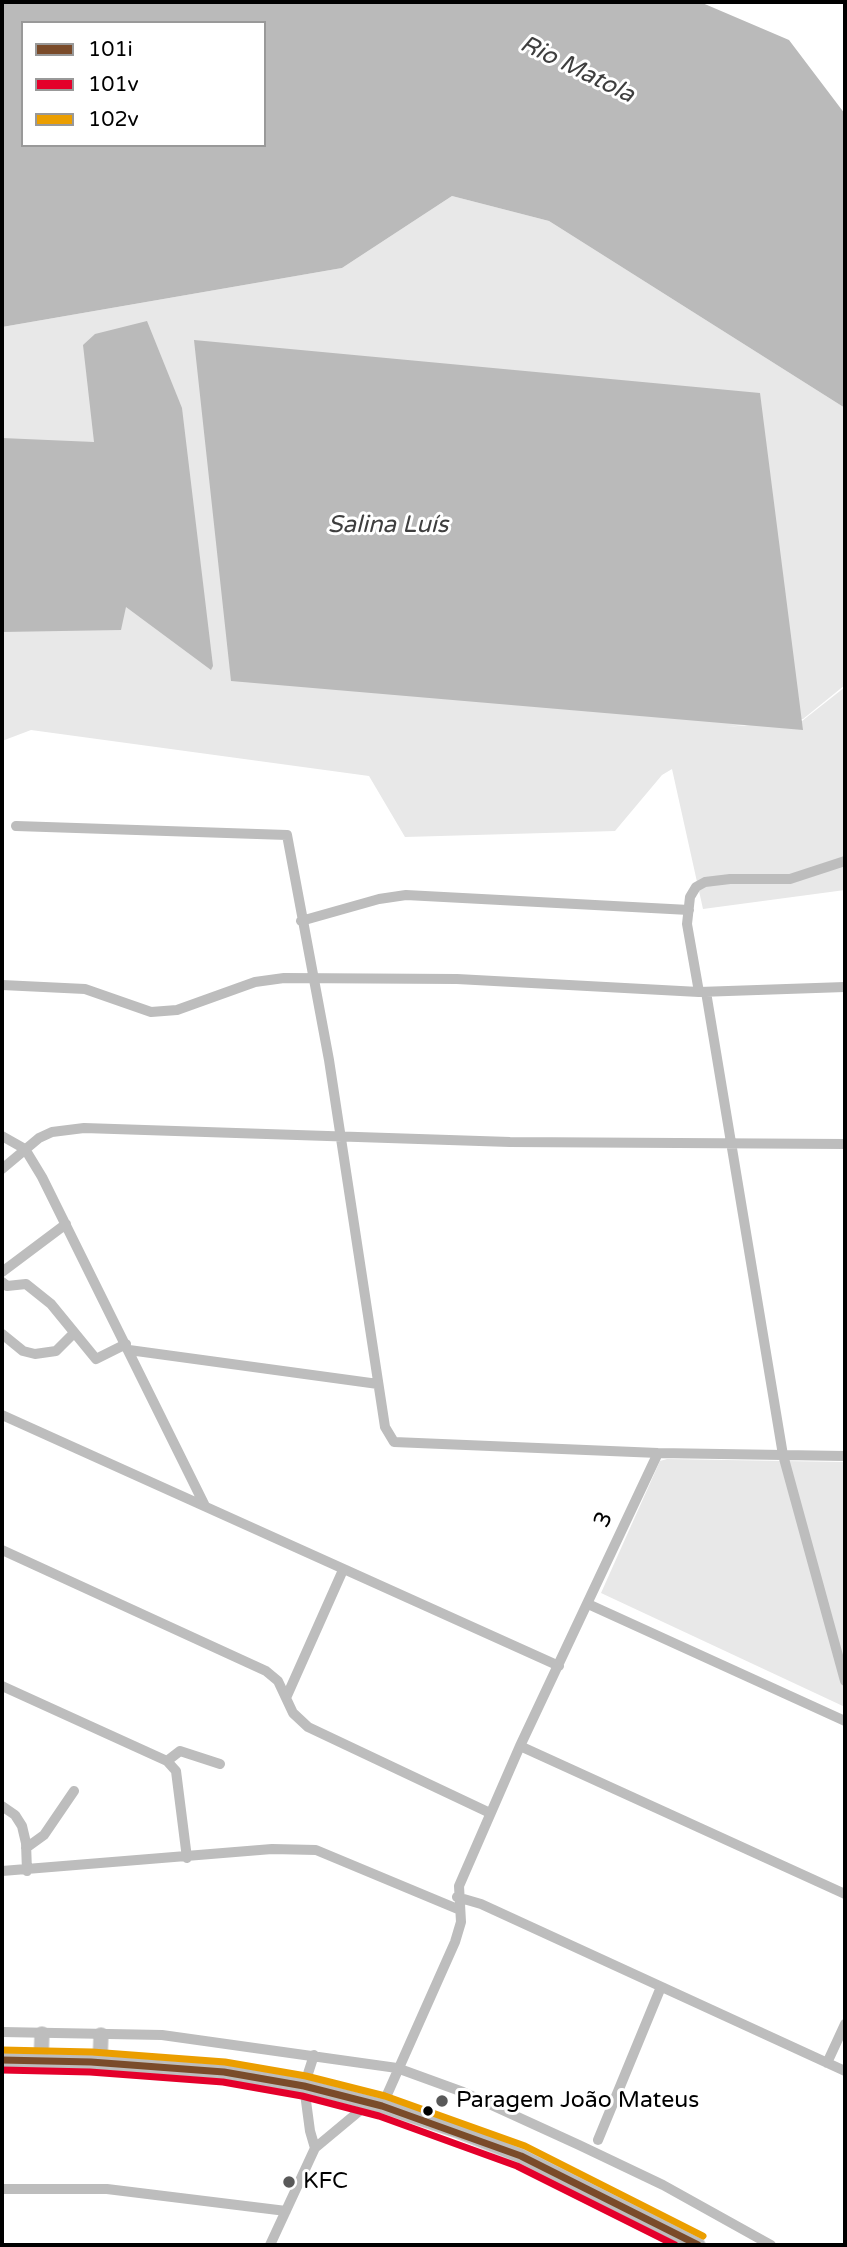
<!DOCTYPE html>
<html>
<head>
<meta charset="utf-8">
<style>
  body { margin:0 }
  #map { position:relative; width:847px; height:2247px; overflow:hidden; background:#fff; font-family:"Varela Round",sans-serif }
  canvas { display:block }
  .frame { position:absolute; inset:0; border:4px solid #000; pointer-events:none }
  .legend { position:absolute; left:21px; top:21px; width:245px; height:126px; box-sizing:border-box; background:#fff; border:2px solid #999; margin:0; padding:9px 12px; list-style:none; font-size:21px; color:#000 }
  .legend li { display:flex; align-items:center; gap:14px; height:35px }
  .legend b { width:35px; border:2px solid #999 }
</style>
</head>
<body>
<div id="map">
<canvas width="847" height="2247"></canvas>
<div class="frame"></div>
<ul class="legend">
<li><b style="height:9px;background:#7a4b2a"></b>101i</li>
<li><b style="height:9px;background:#e4002b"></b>101v</li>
<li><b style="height:9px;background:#eb9e00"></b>102v</li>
</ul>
</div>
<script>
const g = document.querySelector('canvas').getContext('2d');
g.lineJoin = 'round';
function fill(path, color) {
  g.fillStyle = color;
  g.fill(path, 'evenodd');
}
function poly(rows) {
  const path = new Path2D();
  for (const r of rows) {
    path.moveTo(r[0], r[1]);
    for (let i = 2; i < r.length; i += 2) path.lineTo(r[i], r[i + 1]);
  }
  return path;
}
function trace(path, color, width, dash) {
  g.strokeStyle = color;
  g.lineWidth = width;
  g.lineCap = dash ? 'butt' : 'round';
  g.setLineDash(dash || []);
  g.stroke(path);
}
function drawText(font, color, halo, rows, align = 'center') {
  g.font = font + ' "Varela Round",sans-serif';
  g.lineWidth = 6;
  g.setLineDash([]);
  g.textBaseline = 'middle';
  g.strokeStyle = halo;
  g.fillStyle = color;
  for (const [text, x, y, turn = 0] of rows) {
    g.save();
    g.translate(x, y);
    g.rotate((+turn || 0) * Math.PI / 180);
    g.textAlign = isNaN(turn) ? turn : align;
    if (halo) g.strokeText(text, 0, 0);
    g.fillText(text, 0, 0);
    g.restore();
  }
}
const green = poly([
  [452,196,549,221,845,408,845,685,803,719,725,727,802,721,845,687,845,890,703,909,672,769,662,775,615,831,405,837,369,776,31,730,2,741,2,327,342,268],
  [667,1459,845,1462,845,1707,601,1593,660,1461]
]);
const water = poly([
  [2,2,700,2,789,40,845,114,845,408,549,221,452,196,342,268,2,327],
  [23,23,264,23,264,145,23,145],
  [147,321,182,408,213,666,211,670,126,607,121,630,2,632,2,438,94,442,83,345,95,334],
  [194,340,760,393,803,730,231,681]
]);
const minor = poly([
  [16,826,287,835,329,1060,385,1427,394,1442,658,1453,845,1456],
  [301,921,379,899,406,895,689,910],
  [2,985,85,989,151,1012,177,1010,255,982,284,978,457,979,699,992,845,987],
  [699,992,687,924,690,897,696,887,705,882,730,879,790,879,845,861],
  [706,992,783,1455,845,1681],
  [2,1136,25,1149,42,1177,205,1506],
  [2,1169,39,1138,52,1132,84,1128,510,1142,845,1144],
  [2,1272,66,1224],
  [2,1282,7,1286,26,1284,51,1304,96,1359,126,1344],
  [2,1334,23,1351,35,1354,56,1351,74,1333],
  [129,1350,378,1384],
  [2,1415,559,1666],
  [2,1550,266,1671,278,1681,293,1713,308,1727,490,1813],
  [588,1604,845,1721],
  [2,1686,167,1761,176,1771,187,1858],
  [286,1698,343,1570],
  [520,1746,845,1894],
  [167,1761,180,1751,220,1764],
  [2,1806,15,1815,22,1826,26,1843,27,1871],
  [26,1848,44,1835,74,1791],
  [2,1871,272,1849,316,1850,460,1910],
  [457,1897,481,1904,845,2071],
  [2,2032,162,2035,397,2068,463,2092,579,2145,663,2185,771,2245],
  [314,2055,304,2086,310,2131,315,2148],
  [827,2063,845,2024],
  [382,2106,455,1942,461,1922,459,1886,520,1746,658,1453],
  [598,2140,661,1987],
  [2,2189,107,2189,286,2211],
  [270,2245,315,2148,369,2103]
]);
const major = poly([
  [2,2060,91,2062,224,2072,304,2086,382,2106,458,2131,521,2156,698,2245],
  [41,2061,42,2034],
  [100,2062,101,2035]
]);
const bus1 = poly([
  [2,2060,91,2062,224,2072,304,2086,382,2106,521,2156,698,2245]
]);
const bus2 = poly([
  [2,2070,90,2072,223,2082,302,2096,379,2116,517,2166,675,2245]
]);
const bus3 = poly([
  [2,2050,92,2052,225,2062,306,2076,385,2096,525,2146,703,2236]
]);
const markers = [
  [442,2101,7,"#595959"],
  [428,2111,6,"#000"],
  [289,2182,7,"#595959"]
];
const streetNames = [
  ["3",604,1520,-65]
];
const poiNames = [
  ["Paragem João Mateus",456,2101],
  ["KFC",303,2182]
];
const waterNames = [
  ["Rio Matola",577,70,26],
  ["Salina Luís",388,526]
];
fill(green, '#e8e8e8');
fill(water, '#bababa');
trace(major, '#dbdbdb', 16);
trace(minor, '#bdbdbd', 10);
trace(major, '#bdbdbd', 14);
trace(bus1, '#7a4b2a', 7);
trace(bus2, '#e4002b', 7);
trace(bus3, '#eb9e00', 7);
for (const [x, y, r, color] of markers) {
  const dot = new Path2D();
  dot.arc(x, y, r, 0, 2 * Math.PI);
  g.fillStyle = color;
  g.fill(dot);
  trace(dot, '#fff', 2.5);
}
drawText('23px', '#000', '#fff', streetNames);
drawText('23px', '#000', '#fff', poiNames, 'left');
drawText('italic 24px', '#3e3e3e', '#fff', waterNames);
</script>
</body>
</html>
